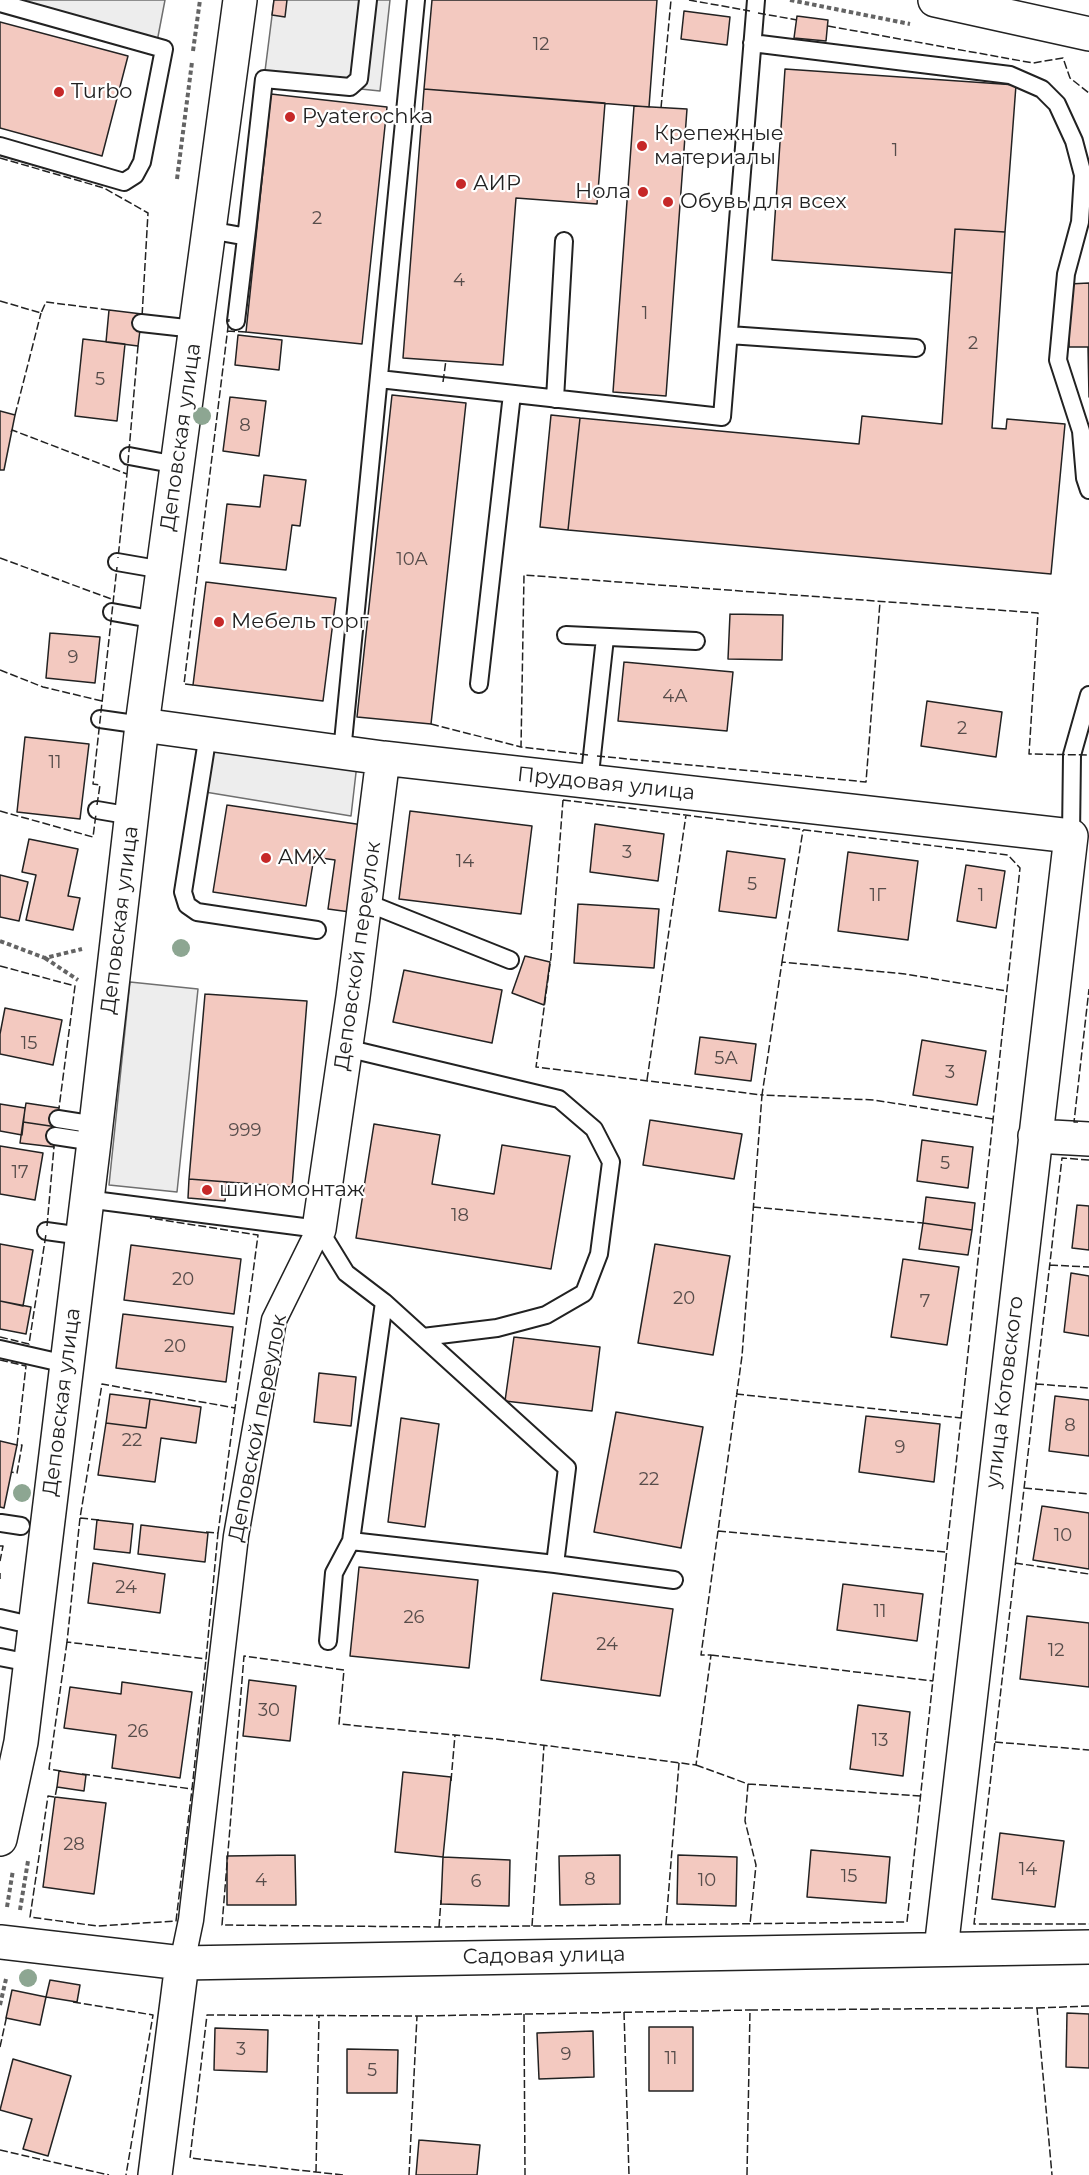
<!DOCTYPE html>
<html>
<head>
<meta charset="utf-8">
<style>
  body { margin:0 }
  canvas { display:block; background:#fff }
</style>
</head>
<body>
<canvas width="1089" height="2175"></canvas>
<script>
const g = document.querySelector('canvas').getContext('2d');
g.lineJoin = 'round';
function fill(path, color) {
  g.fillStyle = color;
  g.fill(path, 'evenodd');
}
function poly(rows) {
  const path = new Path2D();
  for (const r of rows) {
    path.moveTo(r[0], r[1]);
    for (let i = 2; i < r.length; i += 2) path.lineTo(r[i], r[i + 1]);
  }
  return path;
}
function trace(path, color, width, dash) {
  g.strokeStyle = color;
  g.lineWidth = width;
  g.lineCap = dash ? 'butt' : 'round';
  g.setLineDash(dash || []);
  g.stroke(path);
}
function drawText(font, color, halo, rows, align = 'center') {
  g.font = font + ' Montserrat,sans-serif';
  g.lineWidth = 4.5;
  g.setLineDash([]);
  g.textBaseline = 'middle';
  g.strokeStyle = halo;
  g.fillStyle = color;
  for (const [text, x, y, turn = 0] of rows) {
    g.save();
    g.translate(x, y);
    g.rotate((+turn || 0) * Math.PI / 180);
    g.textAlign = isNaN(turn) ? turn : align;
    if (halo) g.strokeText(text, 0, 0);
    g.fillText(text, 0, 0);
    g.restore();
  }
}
const parking = poly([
  [0,0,165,0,156,47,0,0],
  [274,0,390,0,380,91,264,79,274,0],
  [205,743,357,764,351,816,199,791,205,743],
  [130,982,198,989,177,1192,109,1185,130,982]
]);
const building = poly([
  [274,0,287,0,285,17,272,15,274,0],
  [432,0,657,0,649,107,424,89,432,0],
  [684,11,730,17,727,45,681,39,684,11],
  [797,16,828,20,826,41,794,38,797,16],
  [0,22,128,56,102,156,0,128,0,22],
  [785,69,1016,85,1005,232,955,229,952,273,772,260,785,69],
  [424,89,605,103,597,204,516,198,503,365,403,358,424,89],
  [271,94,387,107,362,344,246,332,271,94],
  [634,106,687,109,666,396,613,392,634,106],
  [955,229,1005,232,992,428,1006,429,1007,419,1065,424,1051,574,568,530,580,418,859,444,862,416,942,424,955,229],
  [1089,283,1089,397,1088,347,1069,347,1069,284,1089,283],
  [109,310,142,314,138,346,106,342,109,310],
  [238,335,282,340,279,370,235,365,238,335],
  [83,339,125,344,117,421,75,416,83,339],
  [392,395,466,403,431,724,357,717,392,395],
  [230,397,266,401,259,456,223,451,230,397],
  [0,411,15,415,4,470,0,470,0,411],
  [551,415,580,418,568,530,540,527,551,415],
  [264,475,306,480,300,526,292,525,286,570,220,563,227,504,260,507,264,475],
  [206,582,336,598,323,701,193,685,206,582],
  [730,614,783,615,782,660,728,659,730,614],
  [50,633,100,637,95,683,46,678,50,633],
  [624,662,733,672,727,731,618,721,624,662],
  [927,701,1002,712,996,757,921,746,927,701],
  [25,737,89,744,80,819,17,812,25,737],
  [227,805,363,825,350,912,328,909,335,860,314,857,306,906,213,892,227,805],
  [410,811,532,826,521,914,399,899,410,811],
  [595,824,664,834,658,881,590,872,595,824],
  [29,839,78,849,68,896,80,898,73,930,26,920,36,875,22,872,29,839],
  [727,851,785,859,776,918,719,911,727,851],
  [848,852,918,861,908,940,838,931,848,852],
  [966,865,1005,871,996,928,957,921,966,865],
  [0,875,28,882,19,921,0,917,0,875],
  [578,904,659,909,654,968,574,963,578,904],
  [525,956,550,962,544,1005,512,993,525,956],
  [404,970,502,990,492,1043,393,1022,404,970],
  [205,994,307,1001,292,1187,189,1179,205,994],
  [5,1008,62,1020,53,1065,0,1054,0,1034,5,1008],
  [700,1037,756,1044,751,1081,695,1074,700,1037],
  [922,1040,986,1051,977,1105,913,1095,922,1040],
  [26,1103,59,1108,57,1127,23,1122,26,1103],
  [0,1104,25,1108,22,1135,0,1131,0,1104],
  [650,1120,742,1134,734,1179,643,1165,650,1120],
  [23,1122,57,1127,54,1147,20,1143,23,1122],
  [374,1124,440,1135,432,1184,494,1194,502,1145,570,1156,551,1269,356,1238,374,1124],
  [922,1140,973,1147,968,1188,917,1181,922,1140],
  [0,1146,43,1153,35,1200,0,1194,0,1146],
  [189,1179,227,1182,225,1201,188,1198,189,1179],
  [926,1197,975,1203,972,1230,923,1223,926,1197],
  [1077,1205,1089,1206,1089,1250,1072,1248,1077,1205],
  [923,1223,972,1230,968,1255,919,1249,923,1223],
  [0,1244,33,1250,23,1306,0,1301,0,1244],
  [655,1244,730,1256,713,1355,638,1343,655,1244],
  [131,1245,241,1259,234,1314,124,1300,131,1245],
  [903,1259,959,1267,947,1345,891,1337,903,1259],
  [1071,1273,1089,1276,1089,1336,1064,1332,1071,1273],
  [0,1301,31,1307,26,1334,0,1329,0,1301],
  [123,1314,233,1327,226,1382,116,1368,123,1314],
  [514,1337,600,1347,592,1411,505,1401,514,1337],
  [319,1373,356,1377,351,1426,314,1422,319,1373],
  [110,1394,150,1399,146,1428,106,1423,110,1394],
  [1055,1396,1089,1400,1089,1456,1049,1451,1055,1396],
  [150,1399,201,1407,196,1443,161,1438,155,1482,98,1475,106,1423,146,1428,150,1399],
  [616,1412,703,1427,681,1548,594,1532,616,1412],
  [866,1416,940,1424,934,1482,859,1472,866,1416],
  [401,1418,439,1424,425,1527,388,1522,401,1418],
  [0,1441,17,1445,4,1508,0,1507,0,1441],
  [1042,1506,1089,1513,1089,1569,1033,1560,1042,1506],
  [97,1520,133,1524,130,1553,94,1549,97,1520],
  [141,1525,208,1533,205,1562,138,1554,141,1525],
  [93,1563,165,1574,160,1613,88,1603,93,1563],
  [359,1567,478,1580,469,1668,350,1656,359,1567],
  [843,1584,923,1594,917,1641,837,1630,843,1584],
  [553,1593,673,1609,660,1696,541,1680,553,1593],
  [1027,1616,1089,1623,1089,1687,1020,1679,1027,1616],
  [249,1680,296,1686,290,1741,243,1736,249,1680],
  [122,1682,192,1692,180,1778,112,1768,116,1735,64,1728,70,1687,121,1694,122,1682],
  [858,1705,910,1712,903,1776,850,1769,858,1705],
  [59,1771,86,1775,84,1791,57,1787,59,1771],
  [403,1772,451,1777,443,1857,395,1852,403,1772],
  [55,1797,106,1803,94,1894,43,1887,55,1797],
  [1000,1833,1064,1841,1055,1907,992,1899,1000,1833],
  [811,1850,890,1857,886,1903,807,1897,811,1850],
  [295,1855,296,1905,227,1905,227,1856,295,1855],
  [620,1855,620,1904,560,1905,559,1856,620,1855],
  [678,1855,737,1857,736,1906,677,1904,678,1855],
  [443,1857,510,1860,509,1906,441,1904,443,1857],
  [50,1980,80,1985,77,2002,46,1997,50,1980],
  [12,1990,46,1997,40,2025,6,2018,12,1990],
  [1067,2013,1089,2014,1089,2068,1066,2067,1067,2013],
  [649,2027,693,2027,693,2091,649,2091,649,2027],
  [215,2028,268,2030,267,2072,214,2070,215,2028],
  [593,2031,594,2077,539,2079,537,2033,593,2031],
  [347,2049,398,2050,397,2093,347,2093,347,2049],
  [13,2059,71,2076,48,2156,23,2149,32,2119,0,2110,13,2059],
  [419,2140,480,2145,477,2175,416,2175,419,2140]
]);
const path = poly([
  [790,0,910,24],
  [193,51,200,0],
  [177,179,192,62],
  [0,941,45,958,82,949],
  [45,958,78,980],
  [7,1907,13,1870],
  [20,1910,28,1861],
  [0,2005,6,1979]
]);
const service = poly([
  [0,3,164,49,142,162,135,175,124,182,0,146],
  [752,43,1010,75,1042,89,1057,104,1074,141,1083,175,1080,222,1066,274,1058,360,1081,431,1085,478,1089,490],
  [209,230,242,236,247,230,264,79,350,87,359,79,368,0],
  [236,321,247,230],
  [141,323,195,329],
  [729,335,916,348],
  [379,379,722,417,756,0],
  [555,399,564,241],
  [129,456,177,465],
  [117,562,163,570],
  [112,612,156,620],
  [566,635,696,641],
  [479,684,512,394],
  [100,719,142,725],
  [208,734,183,892,187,905,197,912,317,930],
  [342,752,416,0],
  [589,783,605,638],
  [97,810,132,816],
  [1071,836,1072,755,1089,695],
  [365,902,510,960],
  [346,1048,559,1099,594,1129,611,1162,599,1254,584,1293,546,1315,497,1328,423,1337],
  [58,1119,96,1125],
  [55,1136,94,1142],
  [86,1199,319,1229,346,1273,384,1302,567,1468,555,1564,351,1541,384,1302],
  [46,1231,82,1236],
  [0,1349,66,1364],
  [1,1523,21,1526],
  [555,1564,674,1580],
  [0,1618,35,1626],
  [328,1641,334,1573,351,1541],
  [0,1657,30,1663]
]);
const pedestrian = poly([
  [182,1963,191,1920,236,1536,274,1320,319,1229]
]);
const minor = poly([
  [142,725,383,758,1071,836,941,1949],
  [1035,1136,1089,1139],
  [319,1229,353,997,383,758],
  [0,1942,182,1963,1089,1947],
  [155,2175,182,1963]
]);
const secondary = poly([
  [935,0,1089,34],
  [0,1839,21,1742,94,1142,142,725,240,0]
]);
const fence = poly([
  [689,0,750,11],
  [758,13,797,20],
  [828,26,1033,63,1063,58,1070,78,1089,93],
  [661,108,671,0],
  [0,158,104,188,148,213,142,317],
  [0,301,41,313,46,302,109,310],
  [227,331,246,332],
  [443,382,446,360],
  [15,415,41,313],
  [11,432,12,430,127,474,118,558],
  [127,474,138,346],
  [0,558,114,600],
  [0,670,43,687,102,701],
  [193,685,184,684,229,319],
  [431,724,521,747],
  [588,755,521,747,524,575,1038,613,1029,754,1089,755],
  [597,756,866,782,880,602],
  [563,800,1008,855,1020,868,907,1922,439,1927,222,1925,244,1656,344,1670,339,1724,496,1739,696,1765,711,1655,701,1655,742,1356,762,1095,536,1067,551,957,563,800],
  [97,805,100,785,93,784,117,567],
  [0,811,93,837,96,814],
  [782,962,803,830],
  [0,966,75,986,59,1108],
  [647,1080,686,815],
  [993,1119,874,1100,762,1095,782,962,905,974,1007,991],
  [1078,1122,1074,1122,1089,989],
  [1089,1160,1062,1158,974,1924,1089,1924],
  [753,1207,923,1223],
  [47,1226,54,1147],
  [1050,1265,1089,1267],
  [0,1337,29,1344,46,1234],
  [0,1360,26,1366,17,1445,22,1445,17,1473,11,1472],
  [1036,1384,1089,1388],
  [736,1394,961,1418],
  [1024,1488,1089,1494],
  [80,1518,67,1642,206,1659,218,1533],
  [99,1520,80,1518,102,1384,235,1408,258,1235,150,1218],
  [718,1531,946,1552],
  [206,1532,218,1533,235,1408],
  [0,1546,3,1546,0,1561],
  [1015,1563,1089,1574],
  [0,1573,0,1579],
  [711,1655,933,1681],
  [995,1742,1089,1750],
  [696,1765,748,1784,745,1821,756,1865,750,1924],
  [61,1771,49,1769,67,1642],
  [82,1774,192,1789,206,1659],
  [451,1781,455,1735],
  [748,1784,921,1796],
  [57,1787,55,1797,48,1796,30,1917,97,1926,176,1921,192,1789],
  [666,1924,679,1763],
  [532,1926,544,1745],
  [439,1927,441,1900],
  [73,2002,153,2015,126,2175],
  [1037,2008,1089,2006],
  [624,2012,629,2175],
  [524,2014,525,2175],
  [0,2047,7,2015],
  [0,2150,109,2175],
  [316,2172,319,2015],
  [343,2175,190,2158,207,2015,417,2016,750,2010],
  [409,2175,417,2016],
  [747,2175,750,2010,1037,2008,1052,2175]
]);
const trees = [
  [202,416],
  [181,948],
  [22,1493],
  [28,1978]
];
const markers = [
  [59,92,6,"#c62828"],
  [290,117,6,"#c62828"],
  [642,146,6,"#c62828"],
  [461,184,6,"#c62828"],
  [643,192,6,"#c62828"],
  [668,202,6,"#c62828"],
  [219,622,6,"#c62828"],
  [266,858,6,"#c62828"],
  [207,1190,6,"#c62828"]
];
const numberNames = [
  ["12",541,45],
  ["1",895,151],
  ["2",317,219],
  ["4",459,281],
  ["1",645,314],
  ["2",973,344],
  ["5",100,380],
  ["8",245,426],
  ["10А",412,560],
  ["9",73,658],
  ["4А",675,697],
  ["2",962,729],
  ["11",55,763],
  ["3",627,853],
  ["14",465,862],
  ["5",752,885],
  ["1Г",878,896],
  ["1",981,896],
  ["15",29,1044],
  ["5А",726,1059],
  ["3",950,1073],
  ["999",245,1131],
  ["5",945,1164],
  ["17",20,1173],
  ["18",460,1216],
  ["20",183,1280],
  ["20",684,1299],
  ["7",925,1302],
  ["20",175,1347],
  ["8",1070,1426],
  ["22",132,1441],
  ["9",900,1448],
  ["22",649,1480],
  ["10",1063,1536],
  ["24",126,1588],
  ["11",880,1612],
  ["26",414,1618],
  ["24",607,1645],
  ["12",1056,1651],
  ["30",269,1711],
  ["26",138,1732],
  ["13",880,1741],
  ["28",74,1845],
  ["14",1028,1870],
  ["15",849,1877],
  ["8",590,1880],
  ["4",261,1881],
  ["10",707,1881],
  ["6",476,1882],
  ["3",241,2050],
  ["9",566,2055],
  ["11",671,2059],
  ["5",372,2071]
];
const poiNames = [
  ["Turbo",71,92],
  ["Pyaterochka",302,117],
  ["Крепежные",654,134],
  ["материалы",654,158],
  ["АИР",473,184],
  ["Нола",631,192,"right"],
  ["Обувь для всех",680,202],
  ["Мебель торг",231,622],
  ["AMX",278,858],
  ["шиномонтаж",219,1190]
];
const streetNames = [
  ["Деповская улица",181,437,-82],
  ["Прудовая улица",606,784,6],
  ["Деповская улица",120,920,-83],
  ["Деповской переулок",358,956,-82],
  ["улица Котовского",1005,1392,-83],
  ["Деповская улица",62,1402,-83],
  ["Деповской переулок",258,1428,-79],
  ["Садовая улица",544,1956,-1]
];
fill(parking, '#ededed');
trace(parking, '#6f6f6f', 1.5);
fill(building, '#f3c9c0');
trace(building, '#222', 1.5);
trace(service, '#222', 20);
trace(pedestrian, '#222', 27);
trace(minor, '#222', 36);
trace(secondary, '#222', 36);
trace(path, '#646464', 4, [4.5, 3]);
trace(service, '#fff', 16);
trace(pedestrian, '#fff', 24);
trace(minor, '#fff', 33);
trace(secondary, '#fff', 33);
trace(fence, '#222', 1.5, [8, 3]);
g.fillStyle = '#8da692';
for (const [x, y] of trees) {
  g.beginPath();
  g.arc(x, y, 9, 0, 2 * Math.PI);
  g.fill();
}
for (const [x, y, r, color] of markers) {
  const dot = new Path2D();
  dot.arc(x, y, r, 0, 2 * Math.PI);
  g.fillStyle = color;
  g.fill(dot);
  trace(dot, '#fff', 2);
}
drawText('18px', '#564c4a', null, numberNames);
drawText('21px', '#222', '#fff', poiNames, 'left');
drawText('21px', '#222', '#fff', streetNames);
</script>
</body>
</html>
